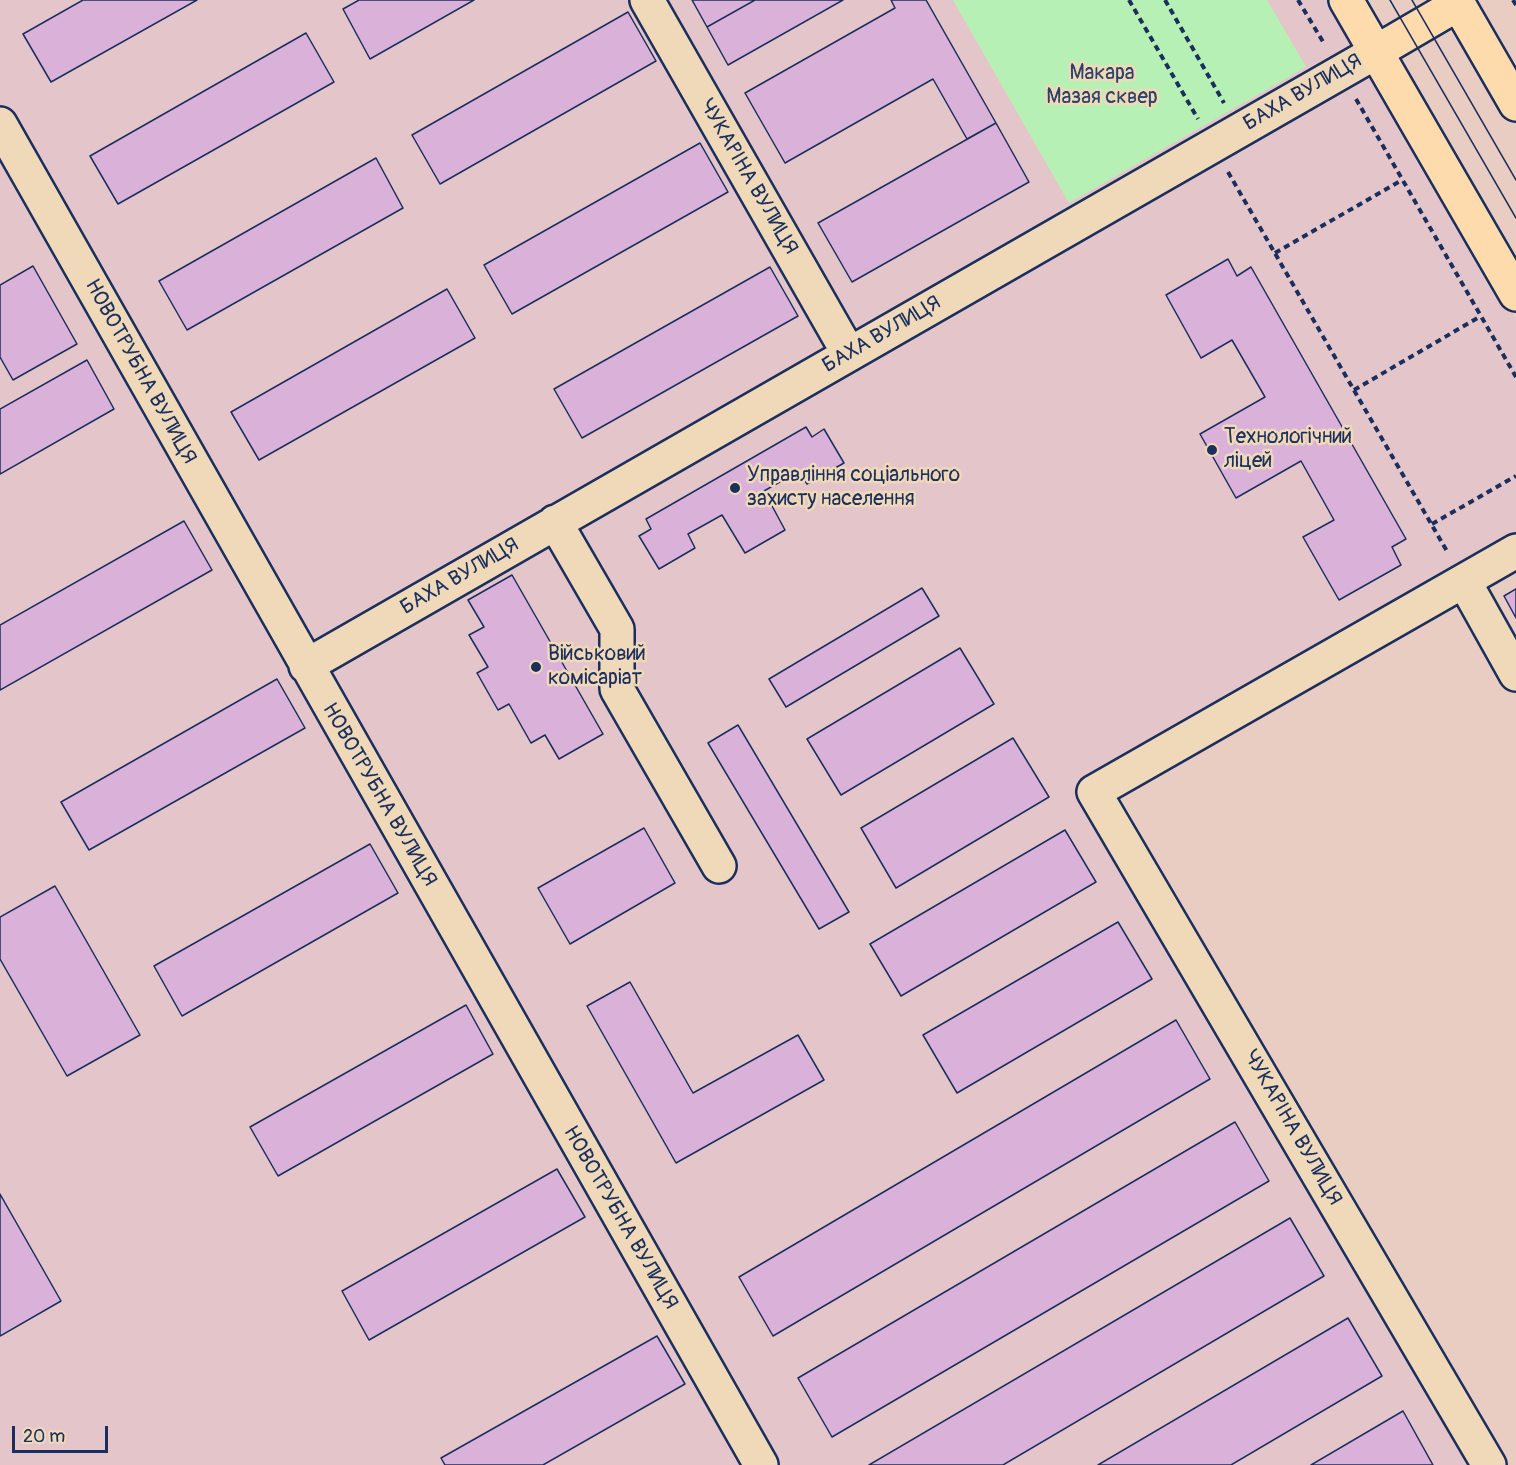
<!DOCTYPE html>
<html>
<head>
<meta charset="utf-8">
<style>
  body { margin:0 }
  #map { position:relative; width:1516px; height:1465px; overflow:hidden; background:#e9cdc3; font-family:Pangolin,sans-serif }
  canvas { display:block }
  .scale { position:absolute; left:12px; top:1426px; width:96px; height:27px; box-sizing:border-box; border:3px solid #1b2f5e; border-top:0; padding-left:8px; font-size:18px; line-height:21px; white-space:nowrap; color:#1b2f5e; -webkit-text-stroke:4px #f0d9b9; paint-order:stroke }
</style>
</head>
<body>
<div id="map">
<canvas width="1516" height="1465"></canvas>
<div class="scale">20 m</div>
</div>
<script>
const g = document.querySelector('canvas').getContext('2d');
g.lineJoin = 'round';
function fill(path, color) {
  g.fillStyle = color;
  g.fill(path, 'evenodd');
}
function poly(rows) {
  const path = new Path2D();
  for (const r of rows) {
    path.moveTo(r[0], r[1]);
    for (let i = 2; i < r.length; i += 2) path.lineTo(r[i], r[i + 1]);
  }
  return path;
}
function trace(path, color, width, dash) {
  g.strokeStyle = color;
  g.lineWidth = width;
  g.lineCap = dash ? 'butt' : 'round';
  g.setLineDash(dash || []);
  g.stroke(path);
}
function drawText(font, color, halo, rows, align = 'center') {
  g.font = font + ' Pangolin,sans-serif';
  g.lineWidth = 5;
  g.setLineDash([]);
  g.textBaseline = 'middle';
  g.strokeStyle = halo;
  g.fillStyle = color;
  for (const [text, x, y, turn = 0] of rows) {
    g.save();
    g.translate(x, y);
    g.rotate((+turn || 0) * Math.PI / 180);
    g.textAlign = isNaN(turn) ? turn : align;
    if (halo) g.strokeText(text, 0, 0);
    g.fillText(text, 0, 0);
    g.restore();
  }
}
const built = poly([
  [0,0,953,0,1069,203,1306,67,1267,0,1332,0,1516,318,1516,538,1095,779,1496,1465,0,1465]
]);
const green = poly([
  [953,0,1267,0,1306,67,1069,203]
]);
const building = poly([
  [83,0,197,0,51,82,23,34,83,0],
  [359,0,474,0,370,59,343,9,359,0],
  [692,0,755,0,707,27,692,0],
  [755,0,843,0,728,65,707,27,755,0],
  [891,0,926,0,996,123,967,139,933,79,785,163,745,93,895,8,891,0],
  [628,12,656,61,440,184,412,135,628,12],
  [306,33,334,82,118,204,90,156,306,33],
  [996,123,1029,182,852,282,818,223,996,123],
  [700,143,728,192,512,314,484,265,700,143],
  [376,158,403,208,187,330,159,281,376,158],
  [1228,259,1237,276,1251,267,1406,539,1392,547,1401,565,1339,600,1303,537,1334,520,1301,461,1236,498,1200,434,1265,397,1232,340,1201,358,1166,295,1228,259],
  [33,266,77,344,13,380,0,357,0,285,33,266],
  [770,267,798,316,582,438,554,389,770,267],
  [447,289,475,338,259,460,231,412,447,289],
  [87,360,114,409,0,474,0,409,87,360],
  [806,427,812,437,824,429,844,463,807,484,799,471,764,491,785,530,745,553,722,515,688,534,695,548,659,569,639,536,651,529,646,519,806,427],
  [184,521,212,570,0,690,0,625,184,521],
  [512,575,603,734,559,759,545,735,531,743,509,704,498,710,477,673,488,667,469,635,484,627,468,600,512,575],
  [922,588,939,616,786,707,769,679,922,588],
  [1516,589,1516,618,1504,596,1516,589],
  [960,648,994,704,841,795,807,739,960,648],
  [277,679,305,728,89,850,61,802,277,679],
  [738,725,849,912,819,929,708,743,738,725],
  [1013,738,1049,797,896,888,861,828,1013,738],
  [644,828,675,883,570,944,538,888,644,828],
  [1065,830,1096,882,901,996,870,944,1065,830],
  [370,844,398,893,182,1016,154,966,370,844],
  [55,886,140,1035,67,1076,0,959,0,917,55,886],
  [1118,922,1152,979,957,1093,923,1035,1118,922],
  [630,982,693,1093,798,1035,824,1080,676,1163,587,1006,630,982],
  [466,1005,493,1054,278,1176,250,1127,466,1005],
  [1176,1020,1210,1079,773,1336,739,1277,1176,1020],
  [1235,1122,1269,1181,832,1437,798,1378,1235,1122],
  [557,1169,585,1217,369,1340,342,1291,557,1169],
  [0,1194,61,1301,0,1336,0,1194],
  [1290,1218,1324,1276,1003,1465,869,1465,1290,1218],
  [1348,1318,1382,1376,1231,1465,1098,1465,1348,1318],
  [657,1336,685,1384,543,1465,445,1465,441,1458,657,1336],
  [1403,1411,1433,1465,1311,1465,1403,1411]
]);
const path = poly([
  [1129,0,1198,119],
  [1165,0,1224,103],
  [1298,0,1325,45],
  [1513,0,1516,5],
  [1356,99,1516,377],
  [1228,172,1448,553],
  [1275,253,1402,180],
  [1354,390,1481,316],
  [1432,524,1516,476]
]);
const minor = poly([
  [647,0,849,354],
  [0,124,761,1465],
  [555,522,617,629,617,689,719,866],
  [1464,581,1516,674],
  [306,666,1376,52],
  [1489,1465,1094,792,1516,551]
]);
const major = poly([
  [1346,0,1516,294],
  [1456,0,1516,104],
  [1376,52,1458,4]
]);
const tram = poly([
  [1390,0,1516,218],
  [1412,0,1516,180]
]);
const markers = [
  [1212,450,6,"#1b2f5e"],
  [735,488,6,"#1b2f5e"],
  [536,667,6,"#1b2f5e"]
];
const parkNames = [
  ["Макара",1102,74],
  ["Мазая сквер",1102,98]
];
const streetNames = [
  ["БАХА ВУЛИЦЯ",1303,93,-30],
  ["ЧУКАРІНА ВУЛИЦЯ",748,177,60],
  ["БАХА ВУЛИЦЯ",882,335,-30],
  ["НОВОТРУБНА ВУЛИЦЯ",140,372,61],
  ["БАХА ВУЛИЦЯ",460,577,-30],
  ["НОВОТРУБНА ВУЛИЦЯ",379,795,60],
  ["ЧУКАРІНА ВУЛИЦЯ",1292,1128,60],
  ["НОВОТРУБНА ВУЛИЦЯ",620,1218,60]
];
const poiNames = [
  ["Технологічний",1224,438],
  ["ліцей",1224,462],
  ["Управління соціального",747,476],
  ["захисту населення",747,500],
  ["Військовий",548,655],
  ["комісаріат",548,679]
];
fill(built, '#e4c5ca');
fill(green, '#b6f0b4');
fill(building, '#d9b1d9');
trace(building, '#1b2f5e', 1.5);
trace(minor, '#1b2f5e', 38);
trace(major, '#1b2f5e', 38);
trace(path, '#1b2f5e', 4, [6, 4.5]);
trace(minor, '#f0d9b9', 33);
trace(major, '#fedbac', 33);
trace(tram, '#1b2f5e', 1.5);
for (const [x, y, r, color] of markers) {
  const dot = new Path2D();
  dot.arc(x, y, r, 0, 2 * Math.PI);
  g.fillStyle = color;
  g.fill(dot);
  trace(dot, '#f0d9b9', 2);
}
drawText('21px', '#2a4267', '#f0d9b9', parkNames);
drawText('21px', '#1b2f5e', '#f0d9b9', streetNames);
drawText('21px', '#1b2f5e', '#f0d9b9', poiNames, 'left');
</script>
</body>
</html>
